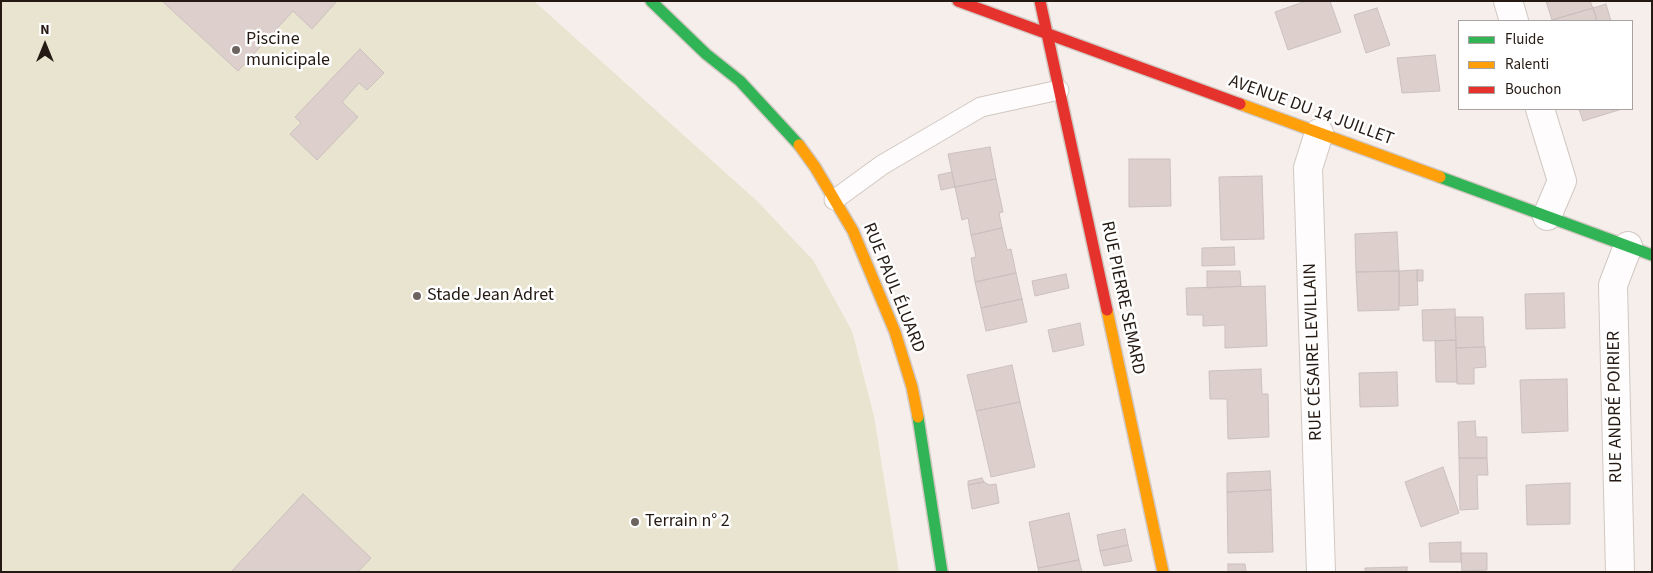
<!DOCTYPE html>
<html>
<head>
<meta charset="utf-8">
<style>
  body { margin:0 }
  #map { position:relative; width:1653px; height:573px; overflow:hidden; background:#f6eeeb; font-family:"Source Sans 3",sans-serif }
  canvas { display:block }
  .frame { position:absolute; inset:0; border:2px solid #251a13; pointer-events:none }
  .legend { position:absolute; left:1458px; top:20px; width:175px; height:90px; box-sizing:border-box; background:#fff; border:1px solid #a8a3a1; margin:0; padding:6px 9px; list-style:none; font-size:15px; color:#251a13 }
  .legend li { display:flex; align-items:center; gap:10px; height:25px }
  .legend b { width:25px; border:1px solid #a8a3a1 }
  .north { position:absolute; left:20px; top:20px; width:50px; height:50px; -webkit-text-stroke:4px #fff; paint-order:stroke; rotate:0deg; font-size:14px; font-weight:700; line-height:20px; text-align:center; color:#251a13 }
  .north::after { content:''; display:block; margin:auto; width:18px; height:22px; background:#251a13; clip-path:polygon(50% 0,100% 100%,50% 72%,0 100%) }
</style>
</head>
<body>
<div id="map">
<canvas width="1653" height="573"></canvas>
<div class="frame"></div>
<ul class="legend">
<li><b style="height:6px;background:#30b455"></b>Fluide</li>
<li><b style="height:6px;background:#ff9f0a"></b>Ralenti</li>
<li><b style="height:6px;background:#e5322d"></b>Bouchon</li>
</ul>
<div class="north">N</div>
</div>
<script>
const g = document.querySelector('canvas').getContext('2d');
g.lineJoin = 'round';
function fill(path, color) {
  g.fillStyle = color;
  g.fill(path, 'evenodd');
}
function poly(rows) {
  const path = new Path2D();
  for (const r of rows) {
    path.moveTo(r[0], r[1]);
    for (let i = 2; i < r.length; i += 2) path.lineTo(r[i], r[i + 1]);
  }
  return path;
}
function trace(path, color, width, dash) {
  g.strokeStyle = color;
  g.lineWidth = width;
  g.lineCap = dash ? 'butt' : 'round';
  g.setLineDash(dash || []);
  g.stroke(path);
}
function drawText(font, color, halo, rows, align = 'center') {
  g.font = font + ' "Source Sans 3",sans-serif';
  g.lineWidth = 5;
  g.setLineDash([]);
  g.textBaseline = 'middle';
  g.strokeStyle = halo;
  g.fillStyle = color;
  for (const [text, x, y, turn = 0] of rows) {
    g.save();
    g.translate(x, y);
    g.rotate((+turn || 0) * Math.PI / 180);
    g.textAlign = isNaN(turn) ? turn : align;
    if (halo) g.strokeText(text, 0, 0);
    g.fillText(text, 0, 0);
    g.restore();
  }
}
const green = poly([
  [1,1,534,1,757,201,813,260,852,331,874,416,899,572,1,572]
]);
const building = poly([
  [162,1,337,1,312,29,293,11,238,71,162,1],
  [1306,1,1330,1,1341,32,1288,50,1275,12,1306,1],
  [1546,1,1590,1,1593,8,1552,20,1546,1],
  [1606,4,1611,21,1597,21,1593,8,1606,4],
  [1377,8,1390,45,1366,53,1354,15,1377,8],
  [1593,8,1597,21,1553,21,1552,20,1593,8],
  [360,49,384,73,367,90,359,83,342,102,358,117,317,160,290,134,301,123,295,117,360,49],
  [1435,55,1440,91,1402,93,1397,58,1435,55],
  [1579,109,1622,109,1583,121,1579,109],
  [990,147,996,179,955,187,948,154,990,147],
  [1129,159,1170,159,1171,206,1129,207,1129,159],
  [952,172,955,187,941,190,938,175,952,172],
  [1262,176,1264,239,1221,240,1219,177,1262,176],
  [996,179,1003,212,999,213,1002,228,971,235,968,218,962,220,955,187,996,179],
  [1002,228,1007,250,1011,249,1016,273,975,282,971,258,976,257,971,235,1002,228],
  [1397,232,1399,271,1356,272,1355,234,1397,232],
  [1234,247,1235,265,1202,266,1202,248,1234,247],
  [1417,270,1418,305,1399,306,1399,271,1417,270],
  [1417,270,1423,270,1423,281,1417,281,1417,270],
  [1207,271,1240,271,1241,286,1207,288,1207,271],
  [1399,271,1399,310,1358,311,1356,272,1399,271],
  [1016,273,1022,299,981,308,975,282,1016,273],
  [1066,274,1069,288,1035,296,1032,281,1066,274],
  [1265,286,1267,346,1225,348,1225,325,1203,326,1203,315,1187,315,1186,288,1265,286],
  [1564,293,1565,328,1526,329,1525,294,1564,293],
  [1022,299,1027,322,986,331,981,308,1022,299],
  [1455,309,1456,340,1423,341,1422,310,1455,309],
  [1455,317,1483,317,1484,347,1456,348,1455,317],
  [1080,323,1084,345,1053,352,1048,330,1080,323],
  [1456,340,1457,382,1436,382,1435,341,1456,340],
  [1485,347,1486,367,1474,368,1474,384,1457,384,1456,348,1485,347],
  [1012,365,1020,402,976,411,967,375,1012,365],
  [1261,369,1262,394,1268,394,1269,437,1228,439,1227,399,1210,399,1209,371,1261,369],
  [1397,372,1398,406,1360,407,1359,373,1397,372],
  [1567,379,1568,431,1522,433,1520,380,1567,379],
  [1020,402,1035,467,991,477,976,411,1020,402],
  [1475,421,1476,437,1487,437,1487,458,1459,458,1458,422,1475,421],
  [1459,458,1487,458,1488,475,1477,475,1478,509,1460,510,1459,458],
  [1443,467,1459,513,1421,527,1405,482,1443,467],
  [1270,471,1271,490,1227,492,1227,473,1270,471],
  [982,478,984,482,968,485,968,481,982,478],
  [984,482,989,485,996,484,999,503,972,509,968,485,984,482],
  [1570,483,1570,524,1527,525,1526,485,1570,483],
  [1271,490,1273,552,1228,553,1227,492,1271,490],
  [303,494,371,558,358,572,231,572,303,494],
  [1069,513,1079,560,1038,568,1029,522,1069,513],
  [1125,529,1128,545,1100,551,1097,535,1125,529],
  [1461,542,1461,562,1430,562,1429,543,1461,542],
  [1128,545,1132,561,1104,566,1100,551,1128,545],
  [1461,553,1487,553,1487,570,1462,571,1461,553],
  [1079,560,1082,572,1039,572,1038,568,1079,560],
  [1228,564,1245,564,1246,572,1228,572,1228,564],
  [1407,567,1407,572,1365,572,1365,568,1407,567]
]);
const lane = poly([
  [834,200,882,165,981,107,1059,90]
]);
const street = poly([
  [1508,1,1514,21],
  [1540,109,1562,181,1547,216],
  [1319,133,1308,168,1321,572],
  [1620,572,1613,285,1628,246]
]);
const fast = poly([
  [651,1,706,54,740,81,799,145],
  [1440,177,1652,255],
  [918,417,942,572]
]);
const slow = poly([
  [1240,104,1440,177],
  [799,145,815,167,853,231,895,332,912,387,918,417],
  [1107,310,1163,572]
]);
const jam = poly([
  [958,1,1240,104],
  [1040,1,1107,310]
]);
const markers = [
  [236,50,5,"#6e645f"],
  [417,296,5,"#6e645f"],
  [635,522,5,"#6e645f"]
];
const poiNames = [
  ["Piscine",246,40],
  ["municipale",246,61],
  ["Stade Jean Adret",427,296],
  ["Terrain n° 2",645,522]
];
const streetNames = [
  ["AVENUE DU 14 JUILLET",1311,111,20],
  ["RUE PAUL ÉLUARD",893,288,68],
  ["RUE PIERRE SEMARD",1122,298,78],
  ["RUE CÉSAIRE LEVILLAIN",1314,352,-92],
  ["RUE ANDRÉ POIRIER",1616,407,-91]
];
fill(green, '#e9e4d0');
fill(building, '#ddcfcc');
trace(building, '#cbc0be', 1);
trace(lane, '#d1c8c2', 21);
trace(street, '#d1c8c2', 30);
trace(fast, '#d1c8c2', 14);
trace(slow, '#d1c8c2', 14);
trace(jam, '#d1c8c2', 14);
trace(lane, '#fefcfc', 19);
trace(street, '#fefcfc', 28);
trace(fast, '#30b455', 11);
trace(slow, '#ff9f0a', 11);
trace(jam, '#e5322d', 11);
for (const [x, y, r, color] of markers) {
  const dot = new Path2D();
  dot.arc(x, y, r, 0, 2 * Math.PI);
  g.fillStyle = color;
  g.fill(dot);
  trace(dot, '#fff', 2);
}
drawText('18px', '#251a13', '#fff', poiNames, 'left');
drawText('18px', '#251a13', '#fff', streetNames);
</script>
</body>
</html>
